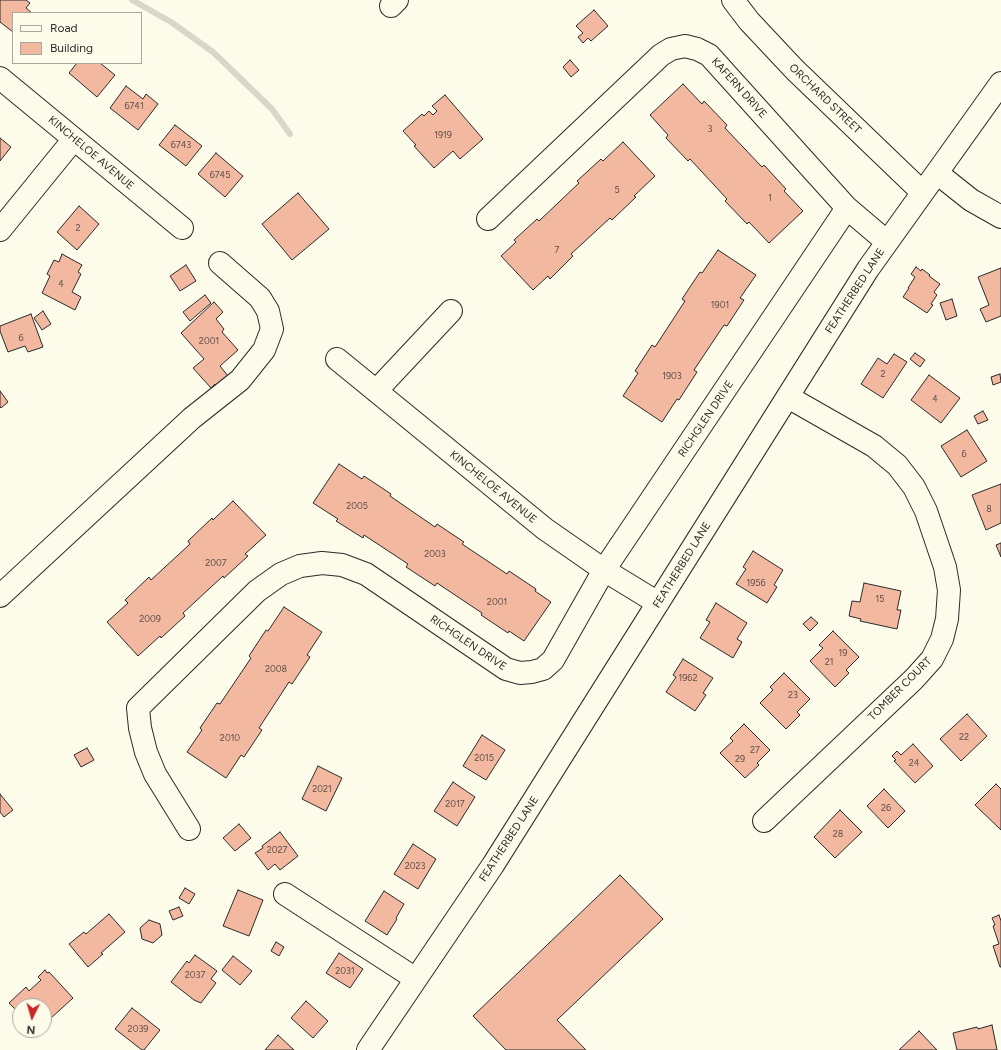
<!DOCTYPE html>
<html>
<head>
<meta charset="utf-8">
<style>
  body { margin:0 }
  #map { position:relative; width:1001px; height:1050px; overflow:hidden; background:#fdfbea; font-family:Figtree,sans-serif }
  canvas { display:block }
  .legend { position:absolute; left:12px; top:12px; width:130px; height:52px; box-sizing:border-box; background:#fdfbea; border:1px solid #a9a89e; margin:0; padding:5px 7px; list-style:none; font-size:12px; color:#2b2b2b }
  .legend li { display:flex; align-items:center; gap:8px; height:20px }
  .legend b { width:20px; border:1px solid #a9a89e }
  .north { position:absolute; left:12px; top:998px; width:40px; height:40px; box-sizing:border-box; background:#fdfbea; border:1px solid #a9a89e; border-radius:50%; rotate:185deg; font-size:11px; font-weight:700; line-height:16px; text-align:center; color:#2b2b2b }
  .north::after { content:''; display:block; margin:auto; width:14px; height:18px; background:#c62828; clip-path:polygon(50% 0,100% 100%,50% 72%,0 100%) }
</style>
</head>
<body>
<div id="map">
<canvas width="1001" height="1050"></canvas>
<ul class="legend">
<li><b style="height:5px;background:#fdfbea"></b>Road</li>
<li><b style="height:11px;background:#f2b8a0"></b>Building</li>
</ul>
<div class="north">N</div>
</div>
<script>
const g = document.querySelector('canvas').getContext('2d');
g.lineJoin = 'round';
function poly(rows) {
  const path = new Path2D();
  for (const r of rows) {
    path.moveTo(r[0], r[1]);
    for (let i = 2; i < r.length; i += 2) path.lineTo(r[i], r[i + 1]);
  }
  return path;
}
function trace(path, color, width, dash) {
  g.strokeStyle = color;
  g.lineWidth = width;
  g.lineCap = dash ? 'butt' : 'round';
  g.setLineDash(dash || []);
  g.stroke(path);
}
function fill(path, color) {
  g.fillStyle = color;
  g.fill(path, 'evenodd');
}
function drawText(font, color, halo, rows, align = 'center') {
  g.font = font + ' Figtree,sans-serif';
  g.lineWidth = 3;
  g.setLineDash([]);
  g.textBaseline = 'middle';
  g.strokeStyle = halo;
  g.fillStyle = color;
  for (const [text, x, y, turn = 0] of rows) {
    g.save();
    g.translate(x, y);
    g.rotate((+turn || 0) * Math.PI / 180);
    g.textAlign = isNaN(turn) ? turn : align;
    if (halo) g.strokeText(text, 0, 0);
    g.fillText(text, 0, 0);
    g.restore();
  }
}
const stream = poly([
  [132,0,171,22,213,52,272,109,290,134]
]);
const building = poly([
  [0,0,26,0,30,3,26,8,32,13,13,13,13,32,0,22,0,0],
  [594,10,608,26,591,41,588,38,583,43,578,37,583,33,576,26,594,10],
  [570,60,579,70,571,77,563,67,570,60],
  [77,63,100,63,115,75,97,97,69,73,77,63],
  [683,84,702,104,704,101,727,125,725,128,762,167,764,165,786,189,784,191,803,211,769,243,749,222,747,224,725,201,727,199,690,159,688,161,666,138,668,135,650,115,683,84],
  [126,86,143,99,146,94,158,104,138,130,110,108,126,86],
  [445,95,483,139,460,159,453,151,434,168,414,146,416,145,403,131,422,114,424,116,429,111,433,115,437,111,432,106,445,95],
  [175,125,202,146,186,166,159,145,175,125],
  [0,138,11,147,0,161,0,138],
  [623,142,655,176,634,196,636,197,612,220,610,218,571,254,573,256,550,279,548,276,533,290,501,256,516,242,514,240,537,219,539,221,579,183,577,181,601,159,603,161,623,142],
  [216,153,243,176,225,197,198,174,216,153],
  [298,193,329,229,292,260,262,224,298,193],
  [79,206,99,224,77,250,57,232,79,206],
  [718,250,756,275,740,298,744,300,727,326,724,325,694,370,697,372,679,400,677,399,662,422,623,396,638,373,635,371,652,345,655,347,685,301,682,299,700,272,702,273,718,250],
  [62,254,82,265,78,272,81,274,72,292,81,297,75,310,42,293,50,276,47,274,54,260,59,262,62,254],
  [186,265,196,281,180,291,170,276,186,265],
  [916,267,921,271,922,269,930,275,929,276,940,284,934,292,937,295,931,304,933,305,927,313,903,297,909,288,908,288,915,277,911,274,916,267],
  [1001,268,1001,316,986,322,980,309,989,305,978,277,1001,268],
  [205,295,211,303,190,321,183,312,205,295],
  [952,299,957,316,946,320,940,303,952,299],
  [214,302,223,312,216,319,224,329,222,332,238,350,220,366,228,376,217,386,215,384,211,388,193,368,204,359,181,333,214,302],
  [43,311,51,324,42,330,34,318,43,311],
  [31,314,43,347,28,352,25,346,8,352,0,331,0,326,31,314],
  [915,353,925,360,920,367,910,359,915,353],
  [894,354,907,362,883,398,861,384,878,358,887,364,894,354],
  [1000,374,1001,382,993,385,991,377,1000,374],
  [929,375,960,398,941,423,911,400,929,375],
  [0,391,8,402,1,408,0,407,0,391],
  [983,411,988,420,978,424,974,416,983,411],
  [967,430,987,461,961,477,941,446,967,430],
  [339,464,362,479,364,476,391,494,390,496,435,527,437,524,464,542,462,544,507,574,509,571,536,589,535,591,551,602,524,641,509,631,508,633,481,615,482,613,437,583,435,586,406,567,408,564,364,535,363,538,336,521,338,519,313,503,339,464],
  [1001,484,1001,523,986,530,972,495,1001,484],
  [233,501,266,535,245,554,248,556,224,578,223,576,183,613,185,616,161,638,160,636,138,656,107,622,128,603,125,600,149,577,151,580,190,544,188,541,212,518,213,520,233,501],
  [1001,543,1001,557,996,545,1001,543],
  [753,551,783,570,774,585,777,587,767,603,736,584,746,569,743,567,753,551],
  [864,583,901,591,897,610,901,610,897,629,860,621,861,619,849,616,852,601,860,602,864,583],
  [716,603,747,623,737,639,742,642,733,658,700,638,710,622,706,620,716,603],
  [284,607,322,632,307,655,310,657,292,684,289,682,259,728,262,730,244,757,241,755,226,778,187,752,202,730,200,728,217,703,220,704,251,658,249,656,266,630,268,631,284,607],
  [811,617,818,623,810,631,803,624,811,617],
  [833,631,859,657,846,670,849,673,835,687,810,661,823,648,819,645,833,631],
  [683,659,713,678,703,693,706,695,695,711,666,692,676,677,673,675,683,659],
  [784,673,810,699,797,712,800,715,786,729,760,703,773,690,770,687,784,673],
  [967,714,987,736,961,761,940,739,967,714],
  [744,724,770,750,757,763,759,765,745,778,720,753,733,741,730,738,744,724],
  [482,735,505,750,486,780,463,766,482,735],
  [913,744,933,766,915,783,894,761,896,760,892,756,897,751,901,755,913,744],
  [87,748,94,760,81,767,74,755,87,748],
  [318,766,342,778,326,811,302,799,318,766],
  [453,782,475,797,457,826,434,811,453,782],
  [996,784,1001,789,1001,830,975,805,996,784],
  [884,789,905,811,888,828,867,806,884,789],
  [0,794,13,810,4,817,0,812,0,794],
  [840,810,862,832,835,858,814,837,840,810],
  [239,824,251,838,235,851,223,838,239,824],
  [280,832,298,856,280,870,275,864,268,870,255,853,263,848,262,846,280,832],
  [413,844,436,859,418,889,394,874,413,844],
  [620,875,663,919,557,1020,586,1050,506,1050,473,1016,620,875],
  [185,888,195,894,189,904,179,898,185,888],
  [238,890,263,900,249,936,223,926,238,890],
  [384,891,404,904,396,918,397,919,387,935,365,921,384,891],
  [179,907,183,916,173,920,169,911,179,907],
  [109,914,125,932,101,953,103,954,88,967,69,944,84,932,86,934,109,914],
  [999,915,1001,921,1001,967,1000,967,993,946,999,944,993,926,995,925,992,918,999,915],
  [149,920,160,924,162,935,153,943,142,939,140,928,149,920],
  [276,942,284,947,279,956,271,951,276,942],
  [339,953,363,969,350,988,326,973,339,953],
  [195,955,217,971,211,979,216,983,201,1003,194,1000,171,982,187,961,189,963,195,955],
  [233,956,252,971,240,985,222,970,233,956],
  [45,970,47,973,49,972,73,998,51,1018,44,1010,44,1006,20,1006,20,1014,9,1003,26,987,29,991,41,980,38,977,45,970],
  [306,1001,328,1021,313,1038,291,1018,306,1001],
  [132,1008,160,1030,144,1050,142,1050,115,1029,132,1008],
  [992,1025,997,1050,957,1050,953,1033,977,1027,978,1029,992,1025],
  [919,1031,937,1050,899,1050,919,1031],
  [278,1035,294,1050,265,1050,278,1035]
]);
const minor = poly([
  [733,0,749,21,795,70,922,192],
  [391,6,397,0],
  [0,78,182,228],
  [937,173,971,200,1001,217],
  [488,219,661,55,671,49,685,46,697,49,709,55,847,208,887,242],
  [0,230,74,139],
  [337,359,545,529,604,570,658,603],
  [376,391,451,311],
  [0,596,192,418,240,380,264,350,272,329,268,311,260,298,220,263],
  [764,821,914,679,932,659,942,639,947,619,949,590,945,567,926,511,914,487,897,465,874,446,788,397],
  [189,829,155,774,146,752,140,728,138,708,257,591,281,574,300,566,322,563,342,565,366,574,506,669,520,673,532,672,543,669,553,660,604,570,847,208],
  [285,894,416,979],
  [368,1050,493,865,868,269,1001,83]
]);
const numberNames = [
  ["6741",134,106],
  ["3",710,129],
  ["1919",443,135],
  ["6743",181,145],
  ["6745",220,175],
  ["5",617,190],
  ["1",770,198],
  ["2",78,228],
  ["7",557,250],
  ["4",61,284],
  ["1901",720,305],
  ["6",21,338],
  ["2001",209,341],
  ["2",883,374],
  ["1903",672,376],
  ["4",935,399],
  ["6",964,454],
  ["2005",357,506],
  ["8",989,509],
  ["2003",435,554],
  ["2007",216,563],
  ["1956",756,583],
  ["15",880,599],
  ["2001",497,602],
  ["2009",150,619],
  ["19",843,653],
  ["21",829,662],
  ["2008",276,669],
  ["1962",688,678],
  ["23",793,695],
  ["22",964,737],
  ["2010",230,738],
  ["27",755,750],
  ["2015",484,758],
  ["29",740,759],
  ["24",914,763],
  ["2021",322,789],
  ["2017",455,804],
  ["26",886,808],
  ["28",838,834],
  ["2027",277,850],
  ["2023",415,866],
  ["2031",345,971],
  ["2037",195,975],
  ["2039",138,1029]
];
const streetNames = [
  ["KAFERN DRIVE",739,88,48],
  ["ORCHARD STREET",825,99,44],
  ["KINCHELOE AVENUE",91,153,40],
  ["FEATHERBED LANE",855,291,-57],
  ["RICHGLEN DRIVE",706,419,-56],
  ["KINCHELOE AVENUE",493,487,39],
  ["FEATHERBED LANE",682,565,-58],
  ["RICHGLEN DRIVE",468,643,34],
  ["TOMBER COURT",900,689,-45],
  ["FEATHERBED LANE",509,839,-57]
];
trace(stream, '#d8d7c9', 6);
fill(building, '#f2b8a0');
trace(building, '#2b2b2b', 1);
trace(minor, '#2b2b2b', 24);
trace(minor, '#fdfbea', 22);
drawText('9px', '#5d4e48', null, numberNames);
drawText('11px', '#2b2b2b', '#fdfbea', streetNames);
</script>
</body>
</html>
